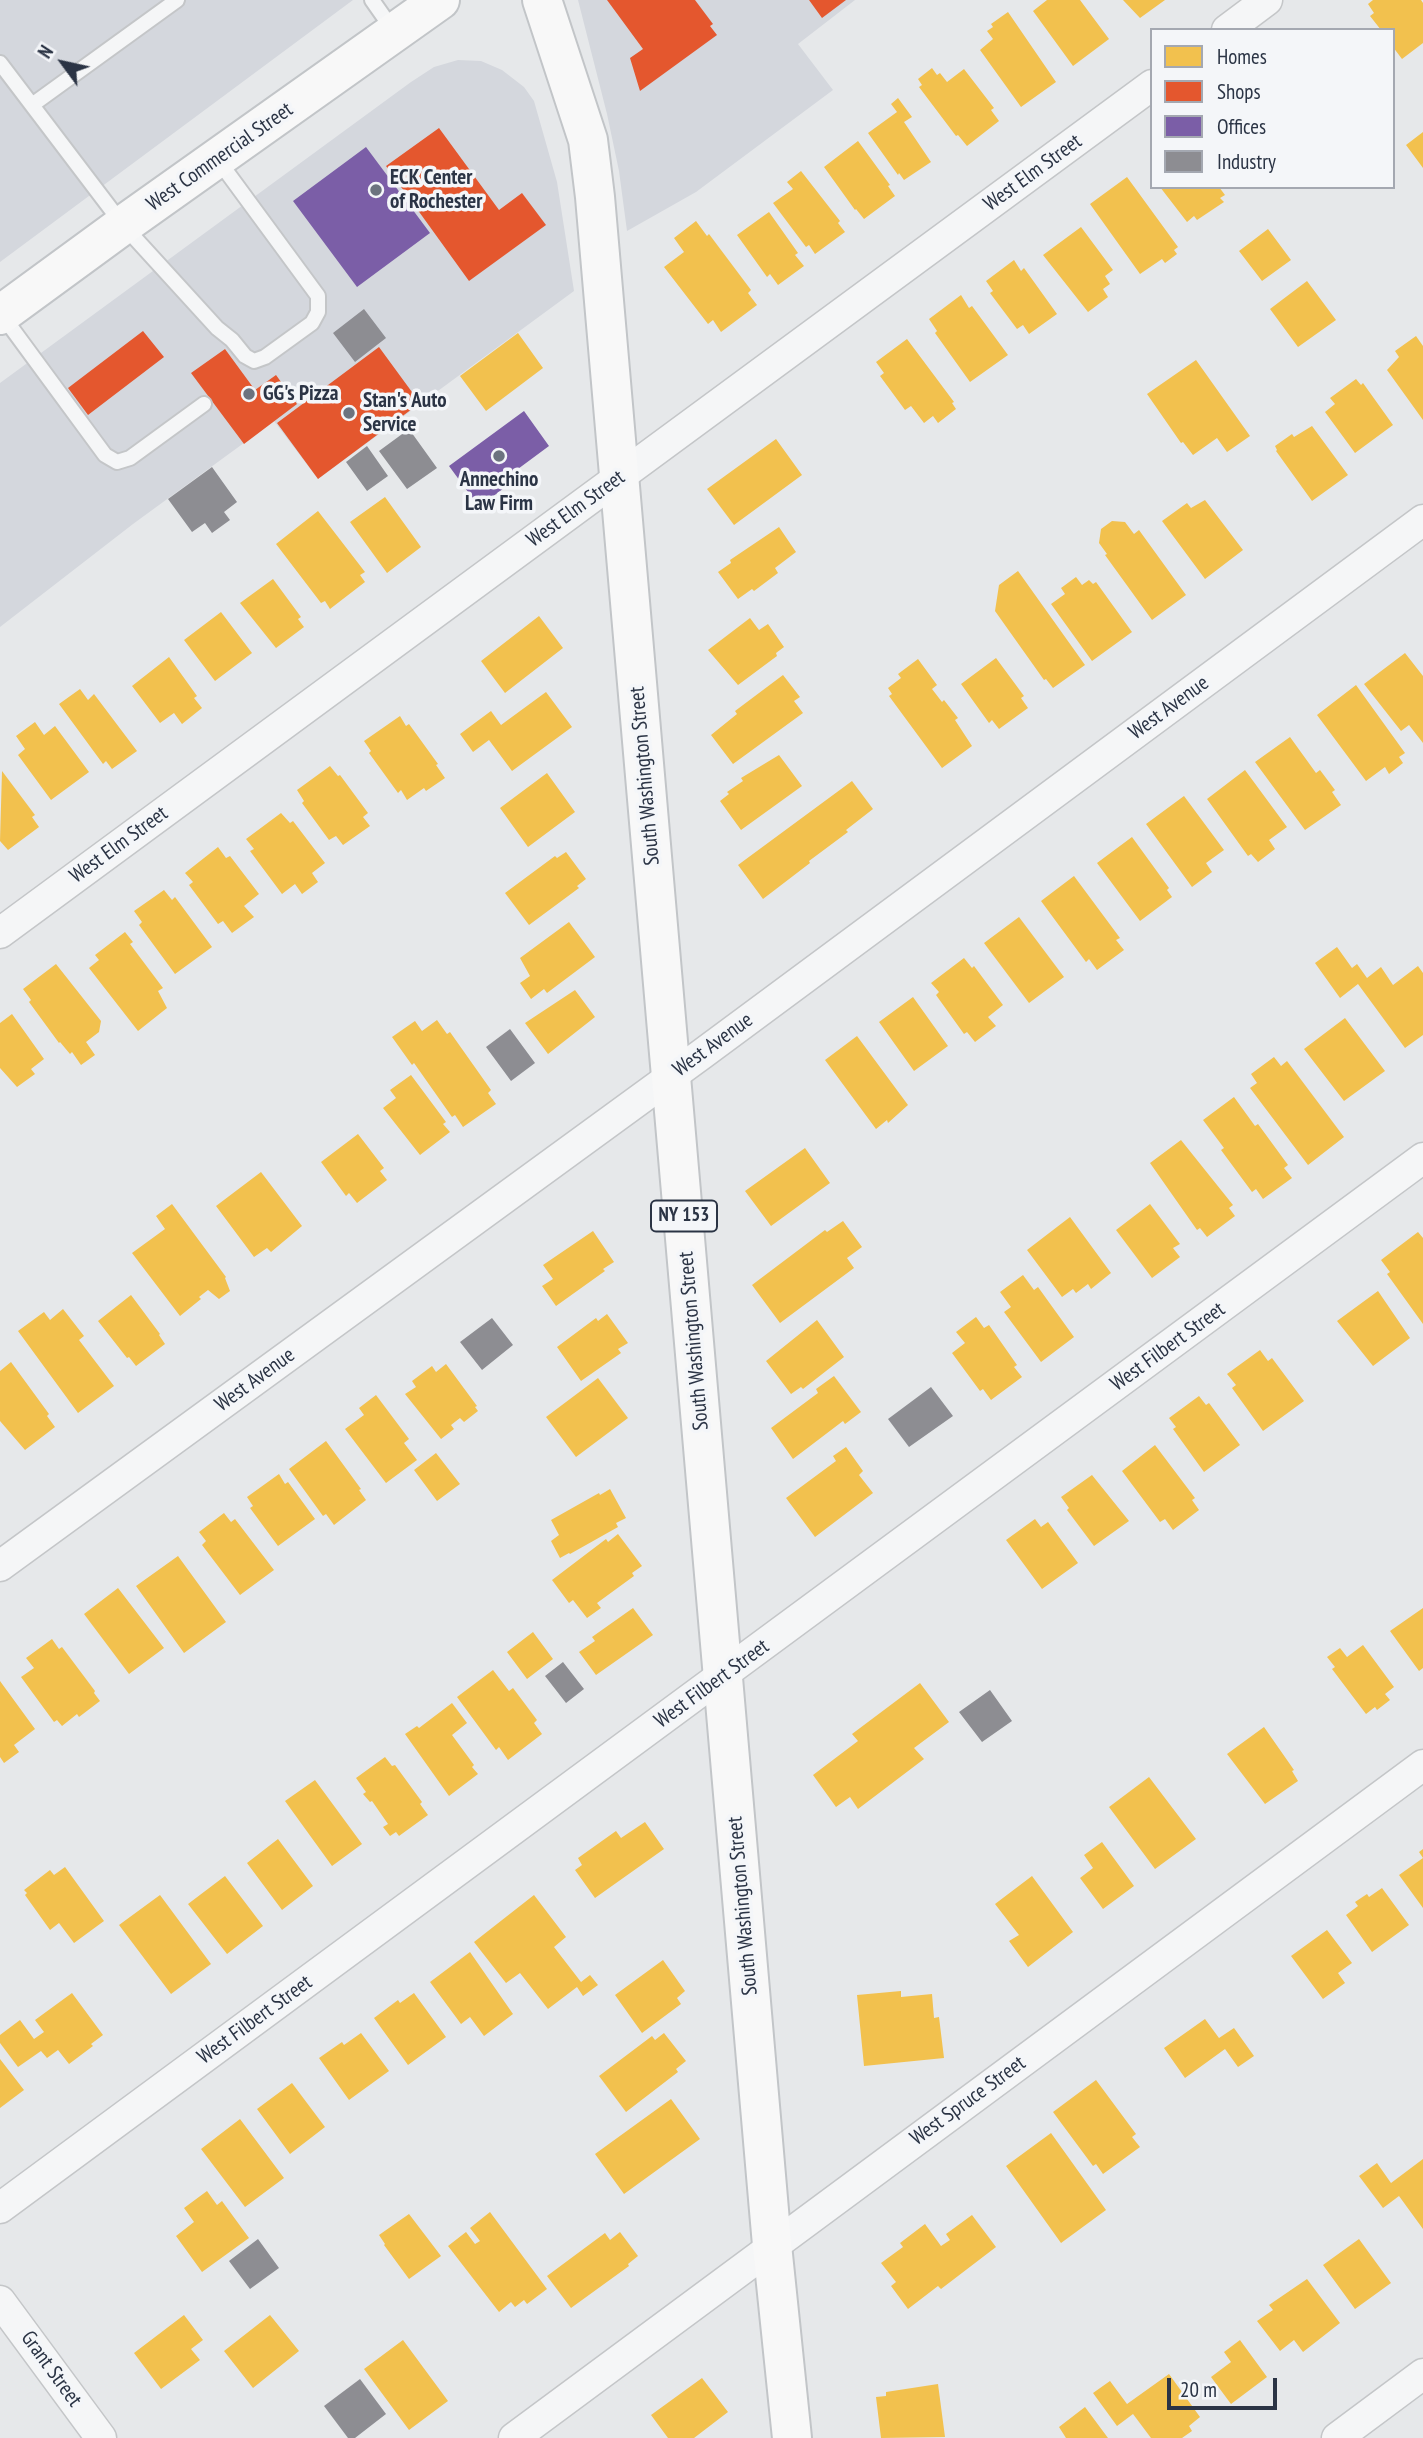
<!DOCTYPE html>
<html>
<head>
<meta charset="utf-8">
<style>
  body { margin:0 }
  #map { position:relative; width:1423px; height:2438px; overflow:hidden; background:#e6e8ea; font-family:"PT Sans Narrow",sans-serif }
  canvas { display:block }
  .legend { position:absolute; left:1150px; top:28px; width:245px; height:161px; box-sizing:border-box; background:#f4f6f9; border:2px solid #a4a8b1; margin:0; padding:9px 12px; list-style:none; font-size:21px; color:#2b3445 }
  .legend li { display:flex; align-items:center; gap:14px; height:35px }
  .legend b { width:35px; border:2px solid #a4a8b1 }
  .north { position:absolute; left:28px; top:28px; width:70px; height:70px; -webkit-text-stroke:5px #f4f6f9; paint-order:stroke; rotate:303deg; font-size:19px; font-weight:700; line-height:28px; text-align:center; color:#2b3445 }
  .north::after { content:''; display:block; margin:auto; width:24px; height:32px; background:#2b3445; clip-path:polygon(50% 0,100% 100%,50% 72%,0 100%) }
  .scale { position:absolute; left:1167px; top:2378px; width:110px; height:32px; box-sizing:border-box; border:4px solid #2b3445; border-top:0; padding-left:9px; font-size:21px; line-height:24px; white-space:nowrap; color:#2b3445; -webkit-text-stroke:5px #f4f6f9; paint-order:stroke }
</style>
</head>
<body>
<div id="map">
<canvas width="1423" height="2438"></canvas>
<ul class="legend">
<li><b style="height:19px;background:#f2c14e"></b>Homes</li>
<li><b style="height:19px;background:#e4572e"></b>Shops</li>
<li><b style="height:19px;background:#7b5ea7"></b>Offices</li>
<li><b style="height:19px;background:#8d8d92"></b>Industry</li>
</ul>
<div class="north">N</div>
<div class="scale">20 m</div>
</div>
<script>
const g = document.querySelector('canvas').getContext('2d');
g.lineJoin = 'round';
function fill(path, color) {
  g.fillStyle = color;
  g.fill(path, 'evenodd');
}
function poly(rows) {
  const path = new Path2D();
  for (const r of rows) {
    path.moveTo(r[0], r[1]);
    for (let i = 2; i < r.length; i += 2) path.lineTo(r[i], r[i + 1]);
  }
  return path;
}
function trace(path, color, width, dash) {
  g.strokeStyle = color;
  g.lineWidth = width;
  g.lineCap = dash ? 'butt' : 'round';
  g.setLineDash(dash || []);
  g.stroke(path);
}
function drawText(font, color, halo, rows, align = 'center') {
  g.font = font + ' "PT Sans Narrow",sans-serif';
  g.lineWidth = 7;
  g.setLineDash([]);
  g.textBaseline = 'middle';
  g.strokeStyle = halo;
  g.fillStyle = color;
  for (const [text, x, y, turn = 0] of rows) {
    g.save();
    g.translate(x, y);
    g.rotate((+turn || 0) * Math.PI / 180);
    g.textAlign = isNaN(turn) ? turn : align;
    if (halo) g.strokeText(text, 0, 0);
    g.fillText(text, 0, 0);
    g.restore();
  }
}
const built = poly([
  [0,0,353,0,0,262],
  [578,0,855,0,798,44,833,90,696,192,627,231,619,171,607,114],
  [458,60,481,61,502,70,524,87,534,101,557,182,574,291,318,479,274,421,133,524,0,627,0,383,411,82,434,67]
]);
const homes = poly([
  [1047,0,1080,0,1109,39,1073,66,1033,11],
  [1123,0,1165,0,1140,18],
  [1373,0,1421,0,1423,3,1423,43,1402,59,1393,47,1393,30,1381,30,1370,16,1374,13,1368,4],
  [1008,12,1056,82,1021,107,980,50,993,39,987,31,993,27,991,24],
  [932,68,937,75,940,73,947,82,964,69,994,108,991,110,999,121,967,146,958,135,956,136,919,87,922,85,918,79],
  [898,98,912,117,904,122,931,162,904,180,899,173,898,175,868,133,897,112,891,104],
  [1423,132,1423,168,1406,145],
  [858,141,890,185,888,186,895,196,864,219,856,209,855,210,824,167],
  [801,171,840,221,838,223,845,232,815,254,809,245,806,247,773,203,793,189,787,182],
  [1127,177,1178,247,1174,250,1177,254,1165,263,1162,259,1140,274,1090,204],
  [1160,187,1219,187,1225,195,1220,198,1224,202,1197,220,1194,216,1187,222],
  [769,212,798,253,795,255,804,266,778,285,770,274,767,277,737,235],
  [696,221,707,236,709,234,751,290,748,293,757,305,721,332,713,320,708,324,664,267,684,252,674,238],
  [1081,227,1113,270,1105,276,1110,284,1103,289,1108,297,1088,312,1043,255],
  [1268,229,1291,260,1262,281,1239,251],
  [1014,260,1021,271,1024,268,1057,314,1029,334,1023,325,1017,329,990,293,993,291,986,281],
  [1307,281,1336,320,1298,347,1270,309],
  [961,295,969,308,972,306,1008,355,970,382,935,333,937,331,929,319],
  [518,333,543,368,486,411,460,376],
  [1416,336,1423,346,1423,420,1387,370,1399,357,1395,351],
  [907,339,954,402,952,403,956,409,938,423,933,416,924,423,911,406,905,410,880,376,884,373,876,362],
  [1196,360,1250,436,1227,452,1217,438,1193,455,1183,442,1181,443,1147,394],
  [1356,379,1361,385,1363,383,1393,425,1355,453,1325,412,1335,404,1330,398],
  [1312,426,1348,475,1312,501,1276,451,1277,450,1275,446,1292,434,1294,437],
  [776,439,802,475,734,525,707,489],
  [385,497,421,547,387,573,350,522],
  [1205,500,1243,550,1205,579,1162,521,1187,503,1191,508],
  [318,511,365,572,360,575,365,582,330,609,325,601,321,603,276,544],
  [1112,521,1125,522,1134,534,1139,530,1186,595,1152,620,1105,555,1107,554,1099,543,1101,529],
  [779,527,796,552,775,568,778,573,754,591,752,589,738,599,718,572,731,563,730,560],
  [1018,571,1085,665,1053,688,1046,679,1044,680,995,611,999,585],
  [1076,577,1082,585,1089,580,1093,584,1096,582,1132,632,1092,661,1051,604,1065,594,1061,588],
  [273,579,301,617,298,619,304,627,276,648,240,603],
  [221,612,252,653,215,681,184,640],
  [539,616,563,648,505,693,481,661],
  [750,618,759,630,768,624,784,647,776,653,777,656,738,685,708,650],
  [1405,653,1423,676,1423,743,1409,725,1401,731,1364,684],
  [169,657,197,696,194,698,202,708,182,724,174,713,160,723,132,686],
  [996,658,1024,696,1021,698,1028,708,999,729,992,720,989,723,961,684],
  [918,659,937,685,932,689,942,702,944,700,958,718,955,720,972,746,942,768,889,696,892,694,888,688,901,678,898,674],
  [783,675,800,697,794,701,803,713,733,764,711,735,737,714,735,711],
  [1356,685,1405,753,1399,757,1403,763,1389,774,1385,767,1366,781,1317,715],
  [80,689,88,700,94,694,137,751,112,769,106,761,103,764,59,704],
  [546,692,572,727,512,771,489,740,473,752,460,734,491,711,501,725],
  [400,716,406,726,409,724,438,764,436,765,445,778,426,791,424,788,407,800,401,790,398,793,369,753,371,751,364,741],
  [35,722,44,735,55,726,89,772,51,800,18,755,25,749,16,736],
  [1290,737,1316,773,1320,770,1335,790,1332,792,1341,805,1305,830,1255,762],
  [779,755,802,786,741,830,720,801,729,794,727,792,743,781,741,778],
  [330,766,338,776,340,775,368,813,363,817,370,826,343,845,336,836,329,840,302,803,304,801,297,790],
  [1245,770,1287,827,1269,840,1275,849,1258,862,1251,854,1248,856,1207,799],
  [2,771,35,815,32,817,39,827,8,850,0,841],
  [547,773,575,812,528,847,500,808],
  [852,781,873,809,846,830,848,832,809,861,810,863,763,899,738,865],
  [1184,796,1224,850,1206,863,1212,872,1192,887,1146,824],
  [281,813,290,823,293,821,325,863,312,873,318,882,302,894,295,884,282,894,250,851,254,849,246,839],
  [1132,837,1169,888,1167,890,1172,897,1140,921,1097,863],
  [218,847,226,858,230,856,259,894,244,906,254,917,232,933,223,921,218,924,189,885,193,882,185,873],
  [566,852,586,879,577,886,579,888,529,925,505,893,555,856,557,858],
  [1074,876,1120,938,1116,940,1124,950,1097,970,1089,959,1086,962,1041,901],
  [164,890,172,900,175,897,212,947,175,974,139,925,142,922,134,911],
  [1019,917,1064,977,1029,1003,984,943],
  [569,922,595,957,547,993,544,989,531,999,520,983,530,976,520,958],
  [125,932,133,942,130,944,163,988,158,991,167,1008,138,1031,89,968,99,960,95,955],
  [1337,947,1352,968,1357,964,1367,978,1381,967,1393,985,1418,966,1423,973,1423,1035,1405,1048,1358,984,1340,998,1315,963],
  [964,958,972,968,974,966,1003,1005,988,1017,996,1026,975,1042,967,1032,964,1034,936,995,939,992,931,983],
  [56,964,101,1021,99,1032,86,1042,95,1055,81,1065,72,1052,70,1054,60,1042,59,1043,29,1002,31,1000,23,989],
  [575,990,595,1017,548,1054,525,1023],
  [913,997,948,1046,914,1071,879,1022],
  [12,1014,44,1059,31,1069,35,1074,17,1087,0,1068,0,1023],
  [1345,1018,1385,1071,1344,1101,1304,1049],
  [437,1020,447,1034,450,1032,491,1090,488,1093,496,1104,463,1127,455,1115,452,1117,414,1063,412,1065,392,1037,415,1021,422,1031],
  [857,1036,908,1105,888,1123,887,1120,876,1129,825,1060],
  [1274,1057,1281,1066,1287,1061,1344,1137,1308,1165,1250,1088,1257,1083,1251,1074],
  [411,1075,446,1122,443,1124,450,1132,420,1155,383,1108,396,1098,390,1090],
  [1234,1097,1255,1126,1258,1124,1288,1165,1284,1168,1292,1178,1263,1199,1256,1189,1252,1192,1221,1150,1224,1148,1203,1120],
  [358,1134,384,1168,380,1171,387,1180,357,1203,349,1193,346,1196,321,1162],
  [1181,1140,1233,1205,1229,1208,1235,1216,1207,1237,1200,1228,1197,1230,1150,1163],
  [805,1148,830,1183,771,1226,745,1191],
  [261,1172,302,1226,271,1252,267,1248,254,1257,216,1206],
  [172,1204,226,1277,225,1278,230,1291,219,1299,208,1290,199,1297,201,1299,180,1316,132,1253,165,1229,156,1216],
  [1150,1204,1180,1244,1173,1248,1180,1257,1152,1278,1116,1230],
  [1070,1217,1111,1273,1091,1289,1088,1284,1076,1293,1073,1289,1062,1297,1027,1250],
  [843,1221,862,1247,847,1258,854,1268,780,1323,752,1285,825,1230,827,1232],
  [593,1231,614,1262,603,1269,605,1271,556,1306,542,1286,553,1279,543,1265],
  [1418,1232,1423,1238,1423,1324,1387,1274,1390,1272,1381,1260],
  [1023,1275,1034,1290,1038,1287,1074,1337,1041,1362,1004,1312,1011,1307,1000,1292],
  [1378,1291,1410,1338,1373,1366,1337,1321],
  [131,1295,160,1334,159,1335,165,1344,136,1366,129,1357,127,1358,98,1321],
  [63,1309,84,1336,79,1340,114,1386,78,1413,18,1331,44,1312,50,1320],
  [607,1314,628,1343,618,1349,621,1353,581,1381,557,1347,596,1318,598,1321],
  [976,1317,984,1328,989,1325,1017,1365,1014,1367,1022,1377,991,1400,983,1389,980,1391,952,1353,965,1343,956,1332],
  [817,1320,844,1357,803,1389,801,1387,791,1394,766,1361],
  [1260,1350,1268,1361,1272,1358,1304,1401,1263,1431,1232,1388,1236,1385,1227,1374],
  [11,1362,49,1414,47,1416,55,1427,25,1450,0,1421,0,1371],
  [446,1364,477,1406,475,1407,478,1411,464,1422,460,1418,451,1425,454,1429,441,1439,405,1394,416,1387,412,1381,432,1366,436,1372],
  [834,1376,861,1412,845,1424,843,1421,793,1459,771,1428,818,1393,816,1389],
  [598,1378,628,1418,576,1457,546,1417],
  [376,1395,409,1439,404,1443,417,1460,386,1483,345,1429,364,1415,359,1408],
  [1199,1396,1206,1405,1209,1403,1240,1445,1204,1472,1173,1429,1176,1427,1169,1418],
  [326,1441,361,1489,359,1490,366,1500,334,1525,326,1514,323,1516,289,1469],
  [1155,1445,1195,1498,1192,1500,1199,1510,1173,1530,1165,1519,1160,1522,1122,1471],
  [846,1447,863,1471,859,1475,873,1493,815,1537,786,1498,836,1461,833,1456],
  [436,1453,460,1484,437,1501,414,1470],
  [279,1474,285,1484,288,1482,315,1519,278,1546,250,1508,253,1506,247,1497],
  [1092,1475,1129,1521,1094,1546,1067,1510,1069,1508,1061,1497],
  [610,1489,626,1518,616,1523,618,1527,570,1554,569,1553,560,1558,551,1541,559,1535,551,1520,599,1493,600,1495],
  [224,1513,231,1522,235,1519,274,1570,240,1595,202,1545,206,1541,199,1532],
  [1035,1519,1041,1527,1048,1522,1078,1563,1042,1589,1006,1540],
  [618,1534,642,1566,632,1573,634,1576,597,1603,601,1608,587,1618,573,1600,569,1603,552,1580,606,1539,608,1542],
  [178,1556,226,1622,184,1653,136,1586],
  [118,1588,164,1648,129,1674,84,1614],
  [633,1608,653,1635,596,1675,579,1652,595,1641,592,1637],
  [1423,1608,1423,1668,1419,1671,1390,1631],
  [533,1632,553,1659,527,1679,507,1652],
  [52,1639,59,1649,62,1647,95,1691,94,1693,100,1701,79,1717,77,1714,62,1726,57,1720,54,1722,21,1677,34,1668,26,1658],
  [1363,1645,1394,1687,1385,1694,1390,1700,1377,1710,1375,1707,1366,1714,1332,1669,1335,1667,1327,1657,1340,1648,1347,1657],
  [493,1670,509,1691,513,1688,537,1720,534,1723,542,1734,508,1760,499,1747,496,1750,457,1697],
  [0,1681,35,1729,14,1745,19,1752,4,1763,0,1757],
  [920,1683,949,1722,914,1748,924,1759,858,1809,850,1797,836,1807,813,1775,858,1741,852,1734],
  [452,1703,467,1723,452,1735,474,1765,472,1767,478,1774,449,1796,405,1734,417,1726,419,1728],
  [1264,1727,1294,1770,1292,1771,1298,1781,1265,1804,1227,1754],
  [385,1757,392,1766,395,1765,422,1802,420,1804,428,1815,399,1836,396,1832,390,1836,383,1827,388,1824,372,1801,370,1802,363,1794,366,1792,356,1778],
  [1149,1777,1196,1839,1155,1869,1109,1807],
  [315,1780,362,1844,332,1866,285,1801],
  [645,1822,664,1849,595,1898,575,1870,582,1865,578,1858,616,1831,621,1838],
  [278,1839,313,1886,282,1910,247,1863],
  [1102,1842,1134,1886,1103,1909,1080,1878,1093,1868,1084,1855],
  [1423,1849,1423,1908,1399,1875,1423,1858,1419,1852],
  [65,1867,104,1921,74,1943,59,1923,50,1930,25,1895,27,1893,24,1890,50,1870,54,1875],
  [225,1876,263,1926,227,1954,188,1904],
  [1032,1876,1073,1932,1028,1967,1009,1941,1019,1935,995,1904],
  [1382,1888,1409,1925,1372,1952,1346,1915,1358,1906,1355,1902,1367,1894,1369,1897],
  [160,1895,211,1964,171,1994,119,1925],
  [534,1895,566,1937,554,1947,581,1982,590,1975,598,1985,583,1996,577,1987,548,2009,520,1973,506,1983,474,1942],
  [1327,1930,1352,1963,1338,1973,1345,1983,1323,1999,1291,1956],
  [470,1952,513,2014,484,2036,470,2017,461,2024,430,1982],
  [663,1960,685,1991,677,1998,681,2004,642,2033,615,1995],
  [901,1991,901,1997,932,1994,934,2018,939,2017,944,2058,864,2066,857,1995],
  [72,1993,103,2035,91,2044,93,2046,69,2064,58,2050,47,2058,41,2051,18,2067,0,2043,0,2035,20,2020,34,2039,44,2032,35,2020],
  [414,1993,446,2037,408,2065,374,2018,398,2000,400,2003],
  [1205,2019,1219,2038,1234,2028,1254,2056,1238,2067,1225,2049,1185,2078,1164,2048],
  [361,2033,389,2071,349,2100,319,2058,342,2042,344,2045],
  [664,2033,686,2061,676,2069,678,2072,626,2112,599,2076,652,2036,655,2040],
  [0,2059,24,2090,0,2108],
  [1096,2080,1136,2134,1132,2137,1140,2147,1103,2174,1096,2164,1093,2166,1053,2112],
  [292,2083,325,2127,290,2154,257,2109],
  [671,2099,700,2139,624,2194,595,2154],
  [240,2119,284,2178,245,2207,201,2149],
  [1051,2133,1106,2210,1061,2243,1006,2166],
  [1423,2159,1423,2229,1399,2196,1383,2208,1359,2176,1377,2163,1391,2183],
  [207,2191,217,2205,222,2201,249,2238,202,2272,176,2236,194,2222,184,2208],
  [490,2212,547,2289,527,2304,524,2300,515,2307,511,2302,499,2312,448,2246,466,2232,475,2244,480,2241,470,2228],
  [409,2214,441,2256,409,2279,384,2245,385,2244,379,2235],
  [972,2215,996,2247,941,2289,938,2286,908,2309,891,2286,896,2282,881,2263,903,2247,900,2243,925,2224,941,2246,950,2240,946,2234],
  [620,2232,638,2256,628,2264,629,2266,571,2308,547,2276,605,2233,610,2240],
  [1359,2239,1391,2283,1355,2309,1323,2265],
  [1307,2279,1340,2323,1303,2352,1294,2340,1280,2351,1257,2321,1273,2310,1269,2305],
  [184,2315,203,2340,191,2349,200,2360,161,2389,134,2353],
  [270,2315,299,2351,253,2388,224,2351],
  [403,2340,448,2401,409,2430,364,2369],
  [1240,2340,1267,2377,1231,2404,1211,2377,1231,2362,1224,2352],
  [1169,2374,1200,2417,1189,2426,1192,2431,1182,2438,1151,2438,1133,2414,1117,2426,1093,2393,1110,2381,1127,2404],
  [702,2378,728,2412,694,2438,668,2438,651,2415],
  [938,2384,945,2437,881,2438,876,2397,886,2396,886,2392],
  [1085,2407,1108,2438,1066,2438,1059,2427]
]);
const shops = poly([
  [607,0,695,0,713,24,710,26,717,35,640,91,630,58,643,49],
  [809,0,846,0,822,18],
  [439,128,499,210,522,193,546,225,469,281,386,166],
  [143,331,164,357,88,415,68,388],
  [379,347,420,403,318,479,277,423],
  [225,349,255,390,276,375,297,404,244,444,191,373]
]);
const offices = poly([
  [366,147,430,233,357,287,293,201],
  [524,411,549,446,499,483,504,488,479,507,449,466]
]);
const industry = poly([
  [364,309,386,338,355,362,333,333],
  [409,429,437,468,407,489,379,451],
  [367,446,388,476,367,491,346,462],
  [212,467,237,502,224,512,230,520,212,533,205,523,192,532,168,499],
  [510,1029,535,1063,511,1081,486,1047],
  [492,1318,513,1345,482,1370,460,1342],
  [931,1387,953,1416,909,1447,888,1419],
  [563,1662,584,1689,566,1703,545,1676],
  [990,1690,1012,1721,982,1742,959,1712],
  [258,2239,279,2268,250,2289,229,2261],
  [360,2379,386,2414,355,2438,348,2438,324,2406]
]);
const lane = poly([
  [372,0,393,30],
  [0,63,123,225,217,328,232,340,245,356,254,361,265,357,312,323,318,312,318,296,218,160],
  [32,105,177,0],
  [2,315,105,455,117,462,130,458,204,404]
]);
const street = poly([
  [1227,30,1267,0],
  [0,933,1152,85],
  [0,1566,702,1054,1423,520],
  [0,2208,1423,1158],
  [0,2301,101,2438],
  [514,2438,1423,1765],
  [1337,2438,1423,2374]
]);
const primary = poly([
  [542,0,588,140,595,197,772,2245,792,2438],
  [0,315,123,225,440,0]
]);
const markers = [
  [376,190,7,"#6c737f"],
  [249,394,7,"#6c737f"],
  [349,413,7,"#6c737f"],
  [499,456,7,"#6c737f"]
];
const shields = [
  [684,1216,66]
];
const shieldNames = [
  ["NY 153",684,1216]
];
const streetNames = [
  ["West Commercial Street",220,157,-35],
  ["West Elm Street",1033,173,-36],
  ["West Elm Street",576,509,-36],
  ["West Avenue",1169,708,-36],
  ["South Washington Street",645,776,-95],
  ["West Elm Street",119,845,-36],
  ["West Avenue",713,1045,-36],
  ["South Washington Street",694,1341,-95],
  ["West Filbert Street",1168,1347,-36],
  ["West Avenue",255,1380,-36],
  ["West Filbert Street",712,1684,-36],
  ["South Washington Street",743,1906,-95],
  ["West Filbert Street",255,2020,-36],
  ["West Spruce Street",968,2101,-36],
  ["Grant Street",51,2369,54]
];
const poiNames = [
  ["ECK Center",390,178],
  ["of Rochester",390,202],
  ["GG's Pizza",263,394],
  ["Stan's Auto",363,401],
  ["Service",363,425],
  ["Annechino",499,480,"center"],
  ["Law Firm",499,504,"center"]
];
fill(built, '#d4d7dd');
fill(homes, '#f2c14e');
fill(shops, '#e4572e');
fill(offices, '#7b5ea7');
fill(industry, '#8d8d92');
trace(lane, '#c4c6c8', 18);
trace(street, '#c4c6c8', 33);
trace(primary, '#c2c5c8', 42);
trace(lane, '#f5f6f7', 14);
trace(street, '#f5f6f7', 30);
trace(primary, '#f8f8f8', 38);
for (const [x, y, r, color] of markers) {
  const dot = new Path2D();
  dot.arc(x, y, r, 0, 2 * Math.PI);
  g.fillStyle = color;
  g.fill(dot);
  trace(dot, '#f4f6f9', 2.5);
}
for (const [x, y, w] of shields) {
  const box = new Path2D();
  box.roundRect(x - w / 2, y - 15.5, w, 31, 5);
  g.fillStyle = '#f4f6f9';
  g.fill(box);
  trace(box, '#2b3445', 2);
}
drawText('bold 19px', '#2b3445', null, shieldNames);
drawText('21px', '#2b3445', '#f4f6f9', streetNames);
drawText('bold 21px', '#2b3445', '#f4f6f9', poiNames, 'left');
</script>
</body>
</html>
